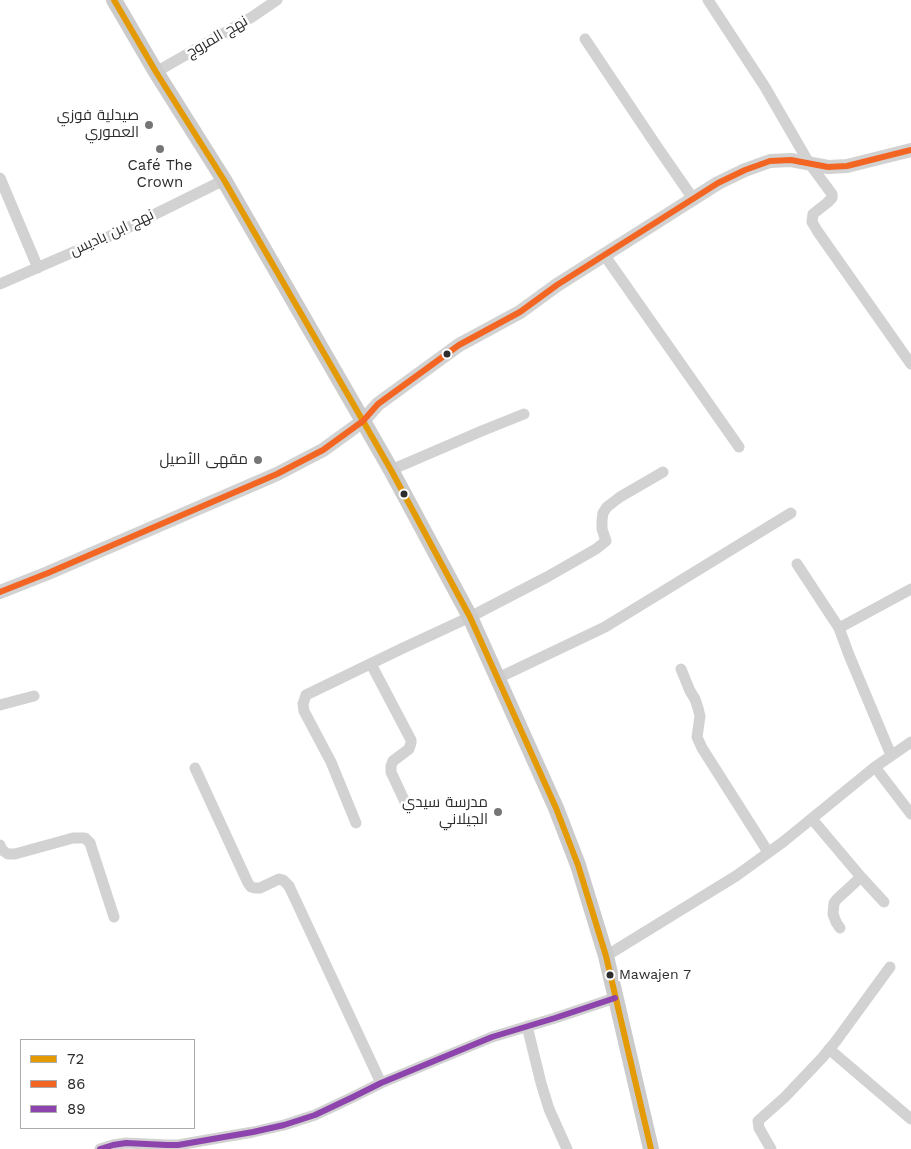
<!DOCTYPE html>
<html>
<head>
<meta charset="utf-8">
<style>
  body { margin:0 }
  #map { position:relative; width:911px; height:1149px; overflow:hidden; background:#fff; font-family:"Work Sans",sans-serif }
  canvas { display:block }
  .legend { position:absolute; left:20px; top:1039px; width:175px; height:90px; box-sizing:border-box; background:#fff; border:1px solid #ababab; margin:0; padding:6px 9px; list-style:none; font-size:15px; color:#2d2d2d }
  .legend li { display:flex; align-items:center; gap:10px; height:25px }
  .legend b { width:25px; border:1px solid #ababab }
</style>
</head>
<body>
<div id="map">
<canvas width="911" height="1149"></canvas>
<ul class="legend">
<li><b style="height:6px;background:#e39a04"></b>72</li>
<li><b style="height:6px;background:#f26522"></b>86</li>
<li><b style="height:6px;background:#8e44ad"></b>89</li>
</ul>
</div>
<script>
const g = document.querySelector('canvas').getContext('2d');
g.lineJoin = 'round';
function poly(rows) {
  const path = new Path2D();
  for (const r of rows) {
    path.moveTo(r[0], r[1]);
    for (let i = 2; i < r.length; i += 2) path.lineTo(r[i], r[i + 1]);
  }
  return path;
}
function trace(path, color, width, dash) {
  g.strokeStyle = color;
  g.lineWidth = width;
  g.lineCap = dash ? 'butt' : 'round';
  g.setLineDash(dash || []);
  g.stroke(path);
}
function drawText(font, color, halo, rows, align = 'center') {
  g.font = font + ' "Work Sans",Cairo,sans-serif';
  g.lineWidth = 5;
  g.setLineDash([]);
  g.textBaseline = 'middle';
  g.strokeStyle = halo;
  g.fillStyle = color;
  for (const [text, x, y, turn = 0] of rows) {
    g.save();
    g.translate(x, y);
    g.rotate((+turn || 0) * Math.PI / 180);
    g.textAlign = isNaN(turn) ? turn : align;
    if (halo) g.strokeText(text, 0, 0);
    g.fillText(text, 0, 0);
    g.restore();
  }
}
const minor = poly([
  [708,0,765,87,809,163,832,194,832,198,827,203,813,214,812,222,818,232,911,364],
  [585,39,658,148,694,200],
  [156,72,252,17,277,0],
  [0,178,38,268],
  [605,256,739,447],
  [0,284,117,233,224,180],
  [391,470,484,430,524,414],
  [797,564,839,628,849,655,891,755],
  [839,628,911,589],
  [371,664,411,740,411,743,409,749,393,761,391,766,391,772,405,802],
  [681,669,690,691,695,699,698,708,700,716,697,737,702,748,768,852],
  [498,678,605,627,791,513],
  [0,705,34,696],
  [875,767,911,814],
  [195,768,248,883,251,887,255,888,260,888,279,879,283,880,289,886,381,1083],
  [812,819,861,877,884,902],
  [356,823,331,762,304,711,303,704,306,695,401,649,470,617,547,577,596,549,606,541,602,529,602,520,603,513,607,507,620,497,663,472],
  [0,845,2,850,8,854,15,854,73,838,85,838,90,843,114,917],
  [840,928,836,922,833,914,834,903,837,899,861,877],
  [606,956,736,876,783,842,875,767,911,742],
  [527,1026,541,1083,549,1109,567,1149],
  [829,1049,911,1119],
  [100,1149,113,1145,126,1143,167,1145,178,1145,253,1132,284,1125,315,1115,353,1097,381,1083,492,1037,555,1018,615,998],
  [771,1149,759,1128,758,1121,785,1097,822,1058,836,1041,890,967]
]);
const tertiary = poly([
  [0,592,48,573,277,474,323,450,363,421,378,404,459,345,520,312,557,285,718,183,745,170,770,161,791,160,828,167,847,166,911,150]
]);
const secondary = poly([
  [114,0,156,72,224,180,363,421,391,470,470,617,556,808,578,865,606,956,651,1149]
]);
const bus1 = poly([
  [114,0,156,72,224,180,363,421,391,470,470,617,556,808,578,865,606,956,651,1149]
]);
const bus2 = poly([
  [0,592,48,573,277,474,323,450,363,421,378,404,459,345,520,312,557,285,718,183,745,170,770,161,791,160,828,167,847,166,911,150]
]);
const bus3 = poly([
  [100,1149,113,1145,126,1143,167,1145,178,1145,253,1132,284,1125,315,1115,353,1097,381,1083,492,1037,555,1018,615,998]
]);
const markers = [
  [149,125,5,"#767676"],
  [160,149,5,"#767676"],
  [447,354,4.5,"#2d2d2d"],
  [258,460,5,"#767676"],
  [404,494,4.5,"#2d2d2d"],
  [498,812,5,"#767676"],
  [610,975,4.5,"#2d2d2d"]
];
const busNames = [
  ["Mawajen 7",619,975]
];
const streetNames = [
  ["نهج المروج",217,37,-30],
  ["نهج ابن باديس",112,233,-25]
];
const poiNames = [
  ["صيدلية فوزي",139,116],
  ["العموري",139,133],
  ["Café The",160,166,"center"],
  ["Crown",160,183,"center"],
  ["مقهى الأصيل",248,460],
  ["مدرسة سيدي",488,803],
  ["الجيلاني",488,820]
];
trace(minor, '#d2d2d2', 11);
trace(tertiary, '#d2d2d2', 14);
trace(secondary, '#cbcbcb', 16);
trace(bus1, '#e39a04', 6);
trace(bus2, '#f26522', 6);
trace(bus3, '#8e44ad', 6);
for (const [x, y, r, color] of markers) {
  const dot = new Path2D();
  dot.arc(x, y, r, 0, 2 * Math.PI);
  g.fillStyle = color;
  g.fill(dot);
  trace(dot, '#fff', 2);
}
drawText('14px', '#2d2d2d', '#fff', busNames, 'left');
drawText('15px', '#2d2d2d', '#fff', streetNames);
drawText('15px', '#2d2d2d', '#fff', poiNames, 'right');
</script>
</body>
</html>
